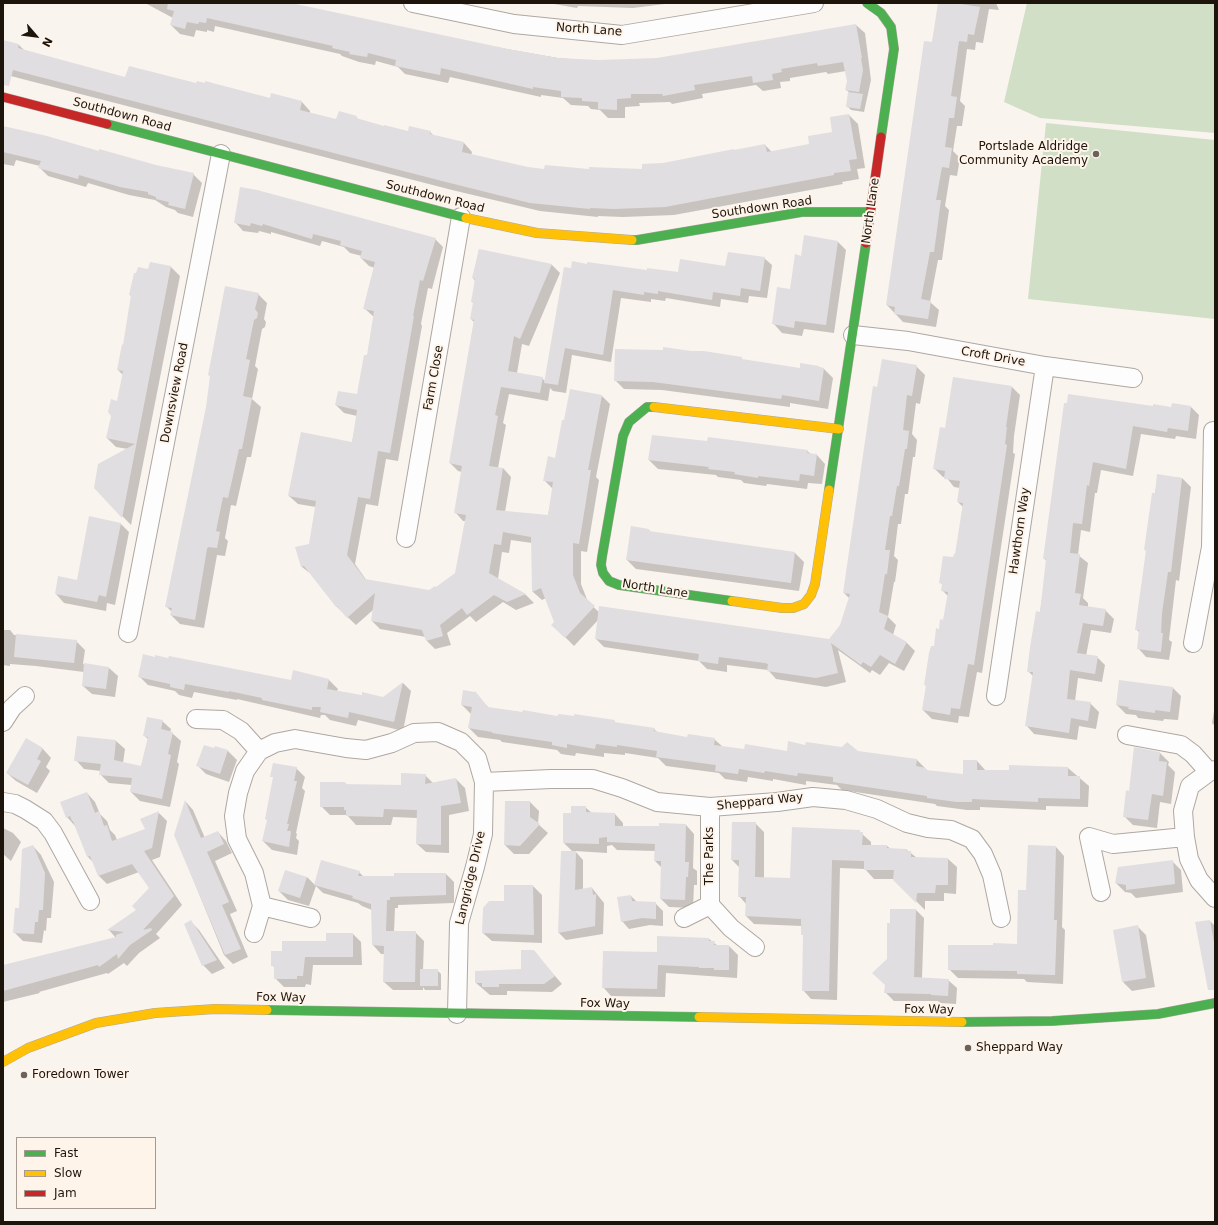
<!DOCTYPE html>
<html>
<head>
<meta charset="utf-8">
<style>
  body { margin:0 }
  #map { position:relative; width:1218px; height:1225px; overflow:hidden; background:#faf4ef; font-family:"DejaVu Sans",sans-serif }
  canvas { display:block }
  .frame { position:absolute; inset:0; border:4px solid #1d140c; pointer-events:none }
  .legend { position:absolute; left:16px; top:1137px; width:140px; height:72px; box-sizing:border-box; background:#fff4ea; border:1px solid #a59a91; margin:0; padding:5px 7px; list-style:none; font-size:12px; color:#1d140c }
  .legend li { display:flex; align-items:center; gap:8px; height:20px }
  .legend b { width:20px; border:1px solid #a59a91 }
  .north { position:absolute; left:16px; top:16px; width:40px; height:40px; -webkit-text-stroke:3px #fff4ea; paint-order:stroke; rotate:118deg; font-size:11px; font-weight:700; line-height:16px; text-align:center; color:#1d140c }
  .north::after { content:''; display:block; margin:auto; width:14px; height:18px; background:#1d140c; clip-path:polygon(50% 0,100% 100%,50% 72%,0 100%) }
</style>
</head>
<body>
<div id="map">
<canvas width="1218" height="1225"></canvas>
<div class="frame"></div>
<ul class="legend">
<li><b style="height:5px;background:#4caf50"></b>Fast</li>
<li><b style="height:5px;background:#ffc107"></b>Slow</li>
<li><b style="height:5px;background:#c62828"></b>Jam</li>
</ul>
<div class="north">N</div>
</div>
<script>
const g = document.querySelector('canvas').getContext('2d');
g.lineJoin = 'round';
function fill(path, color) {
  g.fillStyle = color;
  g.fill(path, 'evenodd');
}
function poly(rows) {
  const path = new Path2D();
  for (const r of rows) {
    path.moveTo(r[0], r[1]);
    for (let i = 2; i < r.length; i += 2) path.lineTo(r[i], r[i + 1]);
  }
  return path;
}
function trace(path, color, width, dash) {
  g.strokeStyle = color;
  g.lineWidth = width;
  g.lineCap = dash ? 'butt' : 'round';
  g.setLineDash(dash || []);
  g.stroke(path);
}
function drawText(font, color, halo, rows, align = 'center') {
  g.font = font + ' "DejaVu Sans",sans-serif';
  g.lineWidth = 4;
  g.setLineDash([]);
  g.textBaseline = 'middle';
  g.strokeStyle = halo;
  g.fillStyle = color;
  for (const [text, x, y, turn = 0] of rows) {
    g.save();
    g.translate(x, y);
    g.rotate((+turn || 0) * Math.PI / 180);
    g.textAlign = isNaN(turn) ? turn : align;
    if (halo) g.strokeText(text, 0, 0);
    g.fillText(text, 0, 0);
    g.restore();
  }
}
const green = poly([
  [1027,3,1215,3,1215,133,1040,118,1004,102],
  [1046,123,1215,140,1215,319,1028,299]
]);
const shadow = poly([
  [145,3,284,3,473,43,558,58,598,61,657,59,856,25,865,33,871,80,864,112,851,110,847,106,849,92,846,90,848,81,846,71,828,74,826,72,790,78,790,81,780,82,781,88,763,91,756,85,702,94,703,98,672,104,670,102,639,103,640,106,625,107,625,118,608,118,600,110,591,109,588,106,571,105,563,98,541,95,541,97,450,77,448,83,405,74,398,67,376,61,375,65,359,62,342,56,340,54,215,26,214,32,207,30,207,32,196,30,194,37,180,34,171,25,173,18],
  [548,3,673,3,633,8,578,6,577,8],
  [939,3,996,3,999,10,989,9,983,43,976,42,975,50,967,49,960,101,965,106,962,126,957,126,953,151,960,158,957,176,950,175,945,206,949,210,942,260,938,260,930,302,939,310,936,327,903,322,887,305],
  [3,41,19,45,25,51,126,78,197,85,271,99,302,102,310,111,310,113,337,120,356,117,360,121,408,132,430,132,434,136,464,143,472,152,471,156,528,168,545,170,643,170,663,164,734,150,735,151,765,145,772,152,810,145,833,133,849,115,858,124,865,168,857,169,859,179,842,182,843,184,674,215,623,217,598,216,598,217,540,211,452,190,3,74],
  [3,127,155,166,193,174,202,183,193,217,178,213,175,210,166,207,155,200,129,195,88,183,86,187,48,176,40,168,40,166,16,160,14,166,3,164],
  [241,188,435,239,443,247,432,289,428,288,421,324,422,326,398,461,386,459,378,506,366,504,355,564,367,581,429,591,436,588,456,574,466,521,463,521,455,512,462,472,458,471,450,463,474,322,471,319,474,304,472,302,475,281,473,278,479,250,552,265,560,273,529,346,522,344,517,373,542,378,545,381,565,268,679,273,726,268,764,258,772,265,767,298,749,296,748,303,721,299,720,307,666,298,665,301,651,299,651,302,621,298,611,362,572,355,566,393,553,391,550,388,548,401,509,394,503,423,506,425,498,468,503,468,511,477,505,512,548,516,553,489,544,480,556,459,602,396,610,404,596,477,599,480,587,552,581,551,581,584,588,602,600,613,830,640,841,625,850,599,844,593,878,388,916,366,925,375,920,404,916,403,912,434,917,440,915,457,913,457,908,494,905,494,901,524,898,524,894,556,898,560,895,582,894,582,888,617,896,625,893,635,906,642,915,651,904,671,889,663,880,675,872,670,870,673,838,650,846,682,826,687,776,679,768,670,727,665,727,672,707,669,699,661,604,647,596,639,599,619,574,646,553,625,556,622,546,598,542,600,533,592,532,543,511,540,509,553,502,552,498,579,526,595,534,603,516,610,503,602,476,622,470,616,447,633,451,645,435,649,427,641,426,637,380,629,372,621,373,610,356,625,336,606,311,574,302,567,310,545,316,507,298,504,289,496,352,443,357,416,344,413,336,405,358,395,368,356,374,317,364,308,375,268,369,266,361,258,362,256,350,253,344,247,322,241,320,246,271,232,271,234,259,231,258,233,243,231,235,222],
  [838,242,846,250,834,333,804,329,802,336,782,333,774,324,791,290,802,257],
  [151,263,171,267,180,276,131,525,95,488,128,449,116,447,107,438,118,402,123,375,118,370,124,346,132,297,130,295,149,270],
  [258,294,267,303,264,319,266,322,265,327,262,329,255,366,258,369,252,399,261,407,251,457,247,457,236,506,231,505,225,538,228,541,225,556,217,555,204,628,180,624,171,615,172,612,166,606,207,408,211,377,209,375],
  [741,358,743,360,801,369,819,367,824,369,833,378,828,409,790,403,790,407,662,390,624,389,615,380],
  [1012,387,1020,395,1014,436,1013,453,1015,454,982,673,977,672,969,717,959,716,958,723,932,719,923,710,927,687,925,685,940,630,944,621,948,596,943,591,943,586,941,583,956,555,963,507,958,502,960,488,954,487,946,477,943,477,934,468,946,429],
  [1065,404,1172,408,1173,404,1191,407,1199,415,1196,439,1176,436,1175,439,1141,434,1133,476,1101,470,1097,493,1095,493,1090,532,1081,530,1078,555,1088,563,1083,598,1088,603,1088,607,1105,610,1114,619,1111,633,1091,630,1086,656,1097,657,1105,665,1102,682,1078,678,1075,701,1090,703,1099,712,1096,729,1079,726,1077,740,1034,734,1026,725,1034,677,1028,671,1040,613,1047,562,1044,558],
  [807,451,811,454,817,455,825,464,822,484,808,483,807,489,767,484,766,486,744,483,741,480,718,477,716,475,658,469,649,460],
  [1158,476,1182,478,1191,487,1179,581,1176,580,1169,640,1172,642,1169,660,1146,657,1138,648,1140,633,1136,629,1147,551,1145,550],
  [120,523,129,532,115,605,107,603,106,611,64,603,56,594,78,581],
  [649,530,652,533,795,553,804,562,799,591,636,569,627,560],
  [3,630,10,630,14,635,76,641,85,650,83,664,109,668,118,676,115,697,92,694,83,686,84,672,36,666,10,664,10,666,3,665],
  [294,671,329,680,338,689,337,691,362,696,384,698,403,683,411,691,403,731,358,720,356,726,330,720,325,715,321,715,320,718,237,699,237,700,194,692,192,698,179,695,175,691,148,685,139,676,292,682],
  [1173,688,1181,696,1178,720,1164,719,1163,721,1138,718,1136,715,1126,714,1117,705],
  [475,693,489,708,558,717,614,721,617,724,654,729,658,733,688,738,714,739,723,747,745,750,788,752,806,746,917,760,928,771,964,775,964,761,977,761,986,771,1010,771,1068,768,1089,786,1088,807,1046,806,1046,810,980,807,980,810,967,810,937,806,935,804,842,790,837,785,806,781,806,785,773,779,773,781,748,777,747,782,725,779,719,773,666,766,658,758,625,753,625,755,604,753,604,757,576,753,575,756,561,754,557,750,502,742,500,740,478,737,469,728,471,714,462,705],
  [1215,705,1215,726,1212,723],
  [162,721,171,729,170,732,172,733,181,741,177,762,179,764,170,807,140,801,131,792,132,785,109,783,100,774,101,771,84,769,76,760,78,737,116,741,125,749,123,763,141,767,148,739,145,736],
  [26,740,43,749,51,758,46,767,50,771,37,793,16,781,7,773],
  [216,747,228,751,237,760,229,782,206,774,198,766,215,749],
  [1160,753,1169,762,1168,765,1175,772,1171,804,1160,802,1157,828,1133,825,1124,816,1129,792],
  [296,768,305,777,302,788,305,791,296,833,297,834,296,838,299,841,297,855,272,850,263,841,268,821,274,779,272,776],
  [425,775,434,784,456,779,465,788,469,811,449,815,449,853,426,852,417,844,417,818,393,817,391,825,356,825,347,815,330,815,321,806,345,783,347,785,402,786],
  [87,793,95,802,100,814,107,821,110,830,115,835,117,840,146,830,142,820,159,813,167,821,160,857,152,860,182,905,156,934,160,938,139,953,127,966,124,963,108,974,107,973,39,992,40,993,3,1002,3,967,116,938,109,930,137,910,150,889,139,872,107,884,99,876,94,863,88,857,75,826,67,817],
  [186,802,193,810,205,838,218,832,226,841,232,853,215,861,237,911,230,914,248,957,233,964,224,955,175,835],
  [506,802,530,802,539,811,538,824,548,833,529,854,514,854,505,845],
  [585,807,592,813,615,814,623,823,623,827,660,827,686,825,694,834,693,868,697,871,697,885,694,885,693,908,669,907,661,899,661,867,655,861,656,851,617,850,612,845,607,846,607,853,575,851,583,860,583,890,592,888,604,903,603,934,566,940,559,933,573,852,564,843,572,814],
  [755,823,764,832,764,878,791,879,861,833,871,842,871,846,887,846,891,849,907,850,917,858,948,859,957,867,956,894,944,893,944,901,925,901,925,910,894,879,874,879,865,869,840,868,837,1000,811,999,803,990,804,936,802,934,802,926,754,924,746,916,746,904,739,896,739,867,732,860],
  [3,828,13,833,21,842,11,861,3,854],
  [33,846,41,855,54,882,51,918,47,918,46,931,44,930,42,943,23,941,14,932],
  [1056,847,1064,856,1062,927,1065,930,1063,984,1027,982,1024,979,958,978,949,969,1018,945,1027,891],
  [322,861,359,872,364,877,395,877,446,874,454,882,454,903,398,905,398,908,395,908,394,932,415,932,424,941,423,970,437,970,441,974,441,990,425,990,423,987,423,990,393,990,384,982,385,954,381,954,373,945,372,910,362,906,358,903,323,893,316,886,309,906,288,900,279,891,307,877,315,885],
  [1172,861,1181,870,1183,892,1136,898,1131,893,1125,892,1116,883],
  [533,886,542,895,542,943,492,941,483,933,505,902],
  [631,896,638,903,655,903,663,911,663,926,650,925,629,929,622,921],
  [916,910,924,918,922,978,948,980,957,988,956,1004,940,1003,938,1001,894,1001,886,993,891,924],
  [190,921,199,930,225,968,212,974,203,965],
  [1210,921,1215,926,1215,980],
  [1137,926,1146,935,1155,987,1132,991,1123,982],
  [353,934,361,942,362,965,313,965,311,985,306,984,305,987,284,987,275,978,275,968,272,965,327,942],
  [709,939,718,946,729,946,738,955,737,978,666,973,665,997,611,996,603,987,658,953],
  [533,951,562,984,552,992,507,991,507,995,490,995,476,983,522,970]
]);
const building = poly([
  [168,3,291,3,513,50,558,58,598,60,657,58,856,24,862,58,861,58,863,70,859,92,845,90,847,81,843,62,818,66,817,63,781,69,782,72,772,74,773,80,753,83,752,76,694,85,695,90,663,96,662,94,631,94,631,98,617,99,617,110,598,109,598,102,582,101,582,98,561,97,561,91,533,87,533,89,441,68,440,75,395,66,396,60,368,53,367,57,349,54,350,52,332,48,333,46,207,18,206,23,199,22,198,24,187,22,185,29,170,25,174,11,167,9],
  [938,3,954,3,980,7,974,35,968,34,967,42,959,41,951,96,957,97,954,118,949,118,945,147,952,148,949,168,942,167,936,200,941,200,934,252,930,252,921,299,931,301,928,319,894,314,895,307,886,305,924,41,932,42],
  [3,40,19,44,18,48,125,77,129,66,196,83,197,81,205,83,205,81,270,98,271,93,302,101,300,110,336,119,339,111,357,116,356,118,384,126,384,125,408,131,409,126,431,131,430,134,464,142,462,152,528,167,544,169,545,165,589,169,589,167,642,169,642,164,663,163,734,149,734,150,765,144,767,152,809,144,808,136,832,132,830,117,849,114,857,159,849,160,851,171,834,173,834,175,665,207,614,209,590,208,590,209,530,203,442,181,13,70,9,86,3,85],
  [848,92,863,94,860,109,846,107],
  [3,126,47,136,99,151,99,149,156,165,194,173,185,209,168,205,169,202,156,199,156,197,148,194,148,192,120,187,79,175,78,179,38,168,41,161,3,152],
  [240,187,257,190,436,238,423,281,420,280,413,316,414,316,390,453,378,451,370,499,358,497,347,555,365,579,429,590,435,586,436,587,455,573,466,515,454,513,462,466,449,463,474,320,470,319,473,303,471,302,475,279,472,278,479,249,552,264,520,339,514,336,508,371,543,377,540,393,501,387,495,415,498,416,489,466,503,468,496,510,548,515,553,482,543,481,548,456,555,458,562,420,564,420,570,389,602,395,588,470,591,470,579,544,573,543,573,575,580,593,595,606,565,638,551,625,554,622,541,588,532,592,531,537,503,532,501,545,494,544,489,573,526,594,507,602,494,595,467,615,462,608,440,625,443,636,426,641,422,630,371,621,375,593,347,618,337,606,336,607,304,566,301,567,295,547,309,544,316,501,288,496,298,446,301,432,352,442,357,410,335,405,338,391,357,394,364,355,367,355,374,311,363,309,375,262,360,258,362,251,340,245,341,241,313,234,312,239,263,224,262,226,251,223,250,226,234,223],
  [804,235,838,241,826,325,795,321,794,328,772,324,777,287,790,289,795,254,801,256],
  [728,252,765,257,760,291,741,288,740,296,713,292,712,300,658,291,658,294,644,292,644,295,613,290,603,355,565,348,558,385,544,383,564,267,571,268,572,261,587,264,587,262,647,270,647,268,678,272,680,259,725,266],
  [150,262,171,266,122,518,94,488,98,464,135,444,106,438,111,416,108,412,111,399,117,401,123,371,117,370,122,344,123,345,131,295,129,295,134,273,136,273,138,267,148,269],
  [225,286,259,293,255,309,258,313,257,318,254,320,246,359,250,360,243,396,252,398,242,449,239,449,228,498,223,497,216,531,220,532,217,548,208,547,207,549,195,620,170,615,172,608,165,607,206,407,210,376,208,375],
  [663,347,691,351,704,351,742,357,742,359,800,368,800,363,819,366,819,367,824,368,819,401,782,395,781,399,653,382,614,381,615,349,663,350],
  [882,359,917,365,912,396,907,395,903,430,909,431,907,449,905,449,899,486,897,486,892,516,890,516,885,550,890,550,887,574,885,574,879,612,888,616,884,629,907,642,895,664,880,655,871,667,863,662,861,665,831,643,838,673,816,678,767,671,768,664,765,663,719,657,718,664,698,661,699,654,595,639,599,606,829,639,840,625,850,594,843,593,873,386,877,387],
  [953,377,1012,386,1006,427,1007,427,1005,444,1007,445,974,665,968,664,960,709,951,708,950,715,922,710,926,685,924,685,929,653,931,646,934,646,936,628,939,629,940,619,943,620,948,592,941,591,942,584,939,583,943,556,953,557,954,554,955,554,963,503,957,502,960,481,944,479,945,471,933,469,940,427,945,428],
  [1068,394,1153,406,1153,404,1171,407,1172,403,1191,406,1188,431,1168,428,1167,432,1133,426,1126,469,1093,462,1089,486,1087,485,1082,524,1073,523,1070,553,1080,554,1075,593,1081,594,1079,605,1106,609,1103,626,1083,623,1077,653,1098,656,1095,674,1070,670,1067,699,1091,702,1088,721,1071,718,1069,733,1025,726,1033,672,1027,672,1030,647,1036,611,1040,612,1046,559,1043,559,1064,403,1067,403],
  [652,435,707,441,708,437,808,450,807,453,817,454,814,476,800,474,799,481,758,476,758,478,734,474,735,472,708,469,709,467,648,460],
  [1157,474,1182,478,1171,572,1168,572,1162,613,1161,633,1163,633,1161,652,1137,649,1139,630,1135,630,1146,550,1144,550,1152,493,1155,493],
  [89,516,121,523,106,597,99,595,97,602,55,594,58,576,77,580],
  [631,526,649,529,649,531,795,552,791,583,626,560],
  [16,634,77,640,74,663,14,657],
  [143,654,155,657,155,655,168,658,169,656,291,680,293,670,329,679,327,689,362,695,362,692,383,697,403,682,394,722,349,712,348,718,320,712,321,707,312,707,312,710,262,700,262,698,229,691,229,692,185,684,184,690,170,687,170,684,138,677],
  [84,663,109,667,106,689,82,686],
  [1119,680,1173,687,1170,712,1155,710,1155,713,1128,709,1129,707,1116,705],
  [463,690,475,692,475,691,488,707,522,712,523,710,557,716,559,714,574,716,574,714,615,720,614,722,655,728,654,731,687,737,688,734,715,738,714,745,744,749,745,744,787,751,788,741,805,745,806,742,842,747,847,742,858,751,917,759,916,766,926,768,926,770,963,774,963,760,977,760,977,770,1009,770,1009,765,1068,767,1068,776,1080,776,1080,799,1038,798,1038,802,972,799,972,802,957,802,927,798,927,796,833,782,833,777,798,773,797,776,765,771,764,773,739,769,738,774,715,771,716,765,656,757,657,751,617,745,617,747,596,744,595,749,567,744,567,748,552,745,552,742,492,733,492,732,468,728,472,707,461,705],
  [147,717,163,720,161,729,173,732,168,754,171,755,162,799,130,792,132,778,99,775,101,764,74,761,77,736,116,740,114,760,141,766,148,737,143,736],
  [26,738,43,748,37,759,41,761,28,785,6,773],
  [204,745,214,748,215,746,228,750,220,774,196,766],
  [1134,747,1160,752,1159,761,1167,762,1163,796,1152,794,1148,820,1123,817,1126,790,1129,791],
  [273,763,297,767,294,781,297,781,287,824,289,824,287,831,291,831,289,847,262,841,267,820,265,819,273,777,270,777],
  [401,773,426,774,425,784,456,778,461,803,441,806,441,845,416,844,417,810,384,809,383,817,346,816,346,810,344,810,344,807,320,807,320,782,345,782,345,784,401,785],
  [87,792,95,813,99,811,104,826,107,825,112,841,145,829,140,819,159,811,152,848,144,851,174,896,143,930,151,928,152,930,130,945,118,959,117,954,99,967,98,965,3,991,3,965,116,937,116,935,124,932,107,930,136,910,132,906,149,888,132,864,98,876,90,856,87,857,73,821,72,821,70,816,66,818,60,802],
  [185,800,201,838,218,831,224,844,207,852,229,902,222,905,241,949,225,955,174,835],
  [505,801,530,801,530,817,540,824,520,846,504,845],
  [571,806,586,806,586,812,615,813,615,826,659,826,659,823,686,824,685,862,689,862,688,877,686,877,685,900,660,899,661,861,654,861,655,844,607,842,607,837,599,838,599,844,563,843,563,813,571,813],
  [732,822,756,822,755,877,790,878,792,827,860,830,860,832,863,832,862,845,887,845,887,848,907,849,907,851,911,851,911,857,948,858,948,885,936,885,935,893,917,893,916,903,893,880,894,870,864,870,864,861,832,860,829,991,802,991,803,935,801,935,801,919,745,916,746,897,738,897,739,860,731,860],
  [33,845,45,873,43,910,39,910,38,922,35,922,34,934,13,933,15,908,19,908,22,849],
  [1028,845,1056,846,1054,920,1057,920,1055,975,1017,974,1017,971,948,970,948,945,993,945,993,943,1017,944,1018,890,1026,890],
  [561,851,576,851,575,890,592,887,593,895,596,894,595,926,558,933],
  [321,860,360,871,358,876,394,876,394,873,446,873,446,895,390,897,390,900,387,900,386,931,416,931,415,982,383,982,384,946,372,945,371,904,352,898,353,896,314,885],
  [1173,860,1175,884,1126,890,1126,885,1115,883,1118,867],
  [285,870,307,877,300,898,278,891],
  [504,885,533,885,534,935,482,933,483,908,489,901,504,901],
  [631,895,632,901,656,902,656,919,642,918,621,922,617,897],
  [890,909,916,909,914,977,949,979,948,996,931,995,931,994,884,993,885,985,872,973,887,959,887,923,890,923],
  [191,920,217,960,202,966,184,924],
  [1210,920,1215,948,1215,990,1208,990,1195,922],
  [1138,925,1146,978,1122,982,1113,930],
  [326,933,353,933,353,957,305,957,303,976,297,976,297,979,274,979,274,966,271,966,271,951,282,951,282,941,326,941],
  [657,936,709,938,709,941,715,941,714,945,729,945,729,970,714,970,714,968,699,968,699,967,658,965,657,989,602,988,603,951,657,952],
  [521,950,534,950,555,976,544,984,499,984,499,987,482,987,482,983,475,983,475,971,521,969],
  [420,969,438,969,438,986,420,986]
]);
const street = poly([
  [413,3,514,24,622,35,814,3],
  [853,335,908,341,1045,366,1133,378],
  [406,538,461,217],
  [128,633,221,154],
  [1193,643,1211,547,1213,431],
  [996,696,1045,366],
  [196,719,223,720,241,731,259,751],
  [3,722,12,708,25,696],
  [1127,735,1181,745,1193,754,1209,772],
  [484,782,551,779,593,779,622,788,657,802,710,807,777,802,813,797,846,800,877,809,907,823,928,828,951,830,972,839,983,854,992,875,1001,918],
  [3,802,15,804,25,809,44,821,53,833,90,901],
  [710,807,710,905,731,928,755,947],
  [1185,837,1189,859,1199,880,1215,898],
  [1101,892,1089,837,1113,844,1185,837,1183,811,1190,786,1209,772,1215,770],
  [311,918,262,906,254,873,237,839,234,816,238,793,245,771,259,751,275,743,295,739,346,748,366,750,392,743,414,733,438,732,461,742,477,758,484,782,483,834,475,867,459,923,457,1014],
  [684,918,710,905],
  [254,933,262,906]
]);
const fast = poly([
  [867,3,881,13,891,27,894,49,881,137],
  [107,124,466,218],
  [632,240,637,240,802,212,871,212],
  [654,407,647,407,629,422,623,436,602,557,601,565,603,573,609,581,619,585,732,601],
  [829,490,866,243],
  [267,1010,699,1017],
  [962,1022,1052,1021,1158,1014,1215,1003]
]);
const slow = poly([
  [466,218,537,233,632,240],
  [654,407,839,429],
  [732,601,782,608,793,608,804,604,811,595,815,584,829,490],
  [699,1017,962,1022],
  [3,1062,28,1048,96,1023,155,1013,215,1009,267,1010]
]);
const jam = poly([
  [3,97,107,124],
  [866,243,881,137]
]);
const markers = [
  [1096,154,4,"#6a625b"],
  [968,1048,4,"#6a625b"],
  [24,1075,4,"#6a625b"]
];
const streetNames = [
  ["North Lane",589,30,4],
  ["Southdown Road",122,115,15],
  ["Southdown Road",435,197,14],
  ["Southdown Road",762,208,-8],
  ["North Lane",871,211,-82],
  ["Croft Drive",993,357,10],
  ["Farm Close",434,378,-80],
  ["Downsview Road",175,393,-79],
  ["Hawthorn Way",1020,531,-82],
  ["North Lane",655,589,9],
  ["Sheppard Way",760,802,-6],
  ["The Parks",710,856,-90],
  ["Langridge Drive",471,878,-77],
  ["Fox Way",281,998,1],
  ["Fox Way",605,1004,1],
  ["Fox Way",929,1010,1]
];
const poiNames = [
  ["Portslade Aldridge",1088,147,"right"],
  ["Community Academy",1088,161,"right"],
  ["Sheppard Way",976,1048],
  ["Foredown Tower",32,1075]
];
fill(green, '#d1dfc7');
fill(shadow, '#0003');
fill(building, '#e1dee1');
trace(street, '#afa7a1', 20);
trace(fast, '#afa7a1', 10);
trace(slow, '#afa7a1', 10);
trace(jam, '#afa7a1', 10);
trace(street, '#fefdfd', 18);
trace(fast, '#4caf50', 9);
trace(slow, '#ffc107', 9);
trace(jam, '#c62828', 9);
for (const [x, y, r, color] of markers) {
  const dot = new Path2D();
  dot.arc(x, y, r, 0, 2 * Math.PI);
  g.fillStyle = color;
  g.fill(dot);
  trace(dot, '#fff4ea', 1.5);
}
drawText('12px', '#1d140c', '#fff4ea', streetNames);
drawText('12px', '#1d140c', '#fff4ea', poiNames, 'left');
</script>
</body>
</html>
